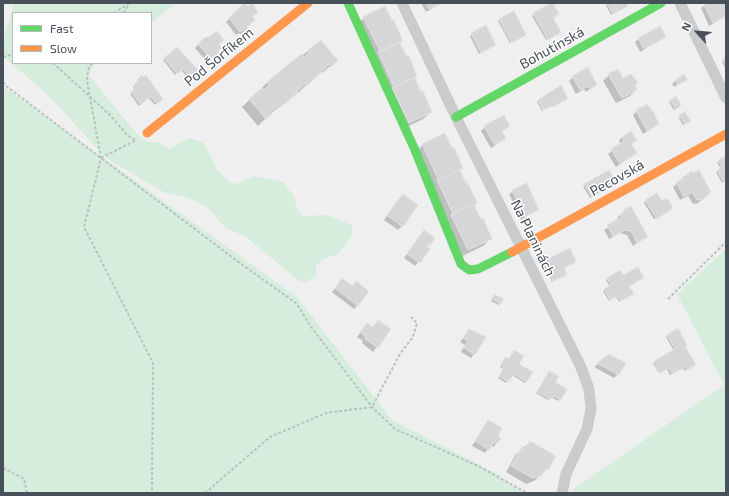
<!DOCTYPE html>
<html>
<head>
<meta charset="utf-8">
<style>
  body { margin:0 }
  #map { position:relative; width:729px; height:496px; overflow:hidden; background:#f0efef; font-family:"Exo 2",sans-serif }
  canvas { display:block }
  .frame { position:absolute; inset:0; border:4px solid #48515a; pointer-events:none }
  .legend { position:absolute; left:12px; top:12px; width:140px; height:52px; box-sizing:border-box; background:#fff; border:1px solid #b6b9bd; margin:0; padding:5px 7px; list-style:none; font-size:12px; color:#48515a }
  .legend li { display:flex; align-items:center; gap:8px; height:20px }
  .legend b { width:20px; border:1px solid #b6b9bd }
  .north { position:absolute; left:677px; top:12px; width:40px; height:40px; -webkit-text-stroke:3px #fff; paint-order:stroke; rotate:297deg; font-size:11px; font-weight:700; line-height:16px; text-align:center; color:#48515a }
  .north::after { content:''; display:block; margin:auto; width:14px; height:18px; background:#48515a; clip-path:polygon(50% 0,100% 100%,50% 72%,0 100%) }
</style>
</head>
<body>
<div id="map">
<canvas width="729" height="496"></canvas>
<div class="frame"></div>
<ul class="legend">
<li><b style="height:5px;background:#63d668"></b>Fast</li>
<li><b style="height:5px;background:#ff974d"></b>Slow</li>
</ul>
<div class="north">N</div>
</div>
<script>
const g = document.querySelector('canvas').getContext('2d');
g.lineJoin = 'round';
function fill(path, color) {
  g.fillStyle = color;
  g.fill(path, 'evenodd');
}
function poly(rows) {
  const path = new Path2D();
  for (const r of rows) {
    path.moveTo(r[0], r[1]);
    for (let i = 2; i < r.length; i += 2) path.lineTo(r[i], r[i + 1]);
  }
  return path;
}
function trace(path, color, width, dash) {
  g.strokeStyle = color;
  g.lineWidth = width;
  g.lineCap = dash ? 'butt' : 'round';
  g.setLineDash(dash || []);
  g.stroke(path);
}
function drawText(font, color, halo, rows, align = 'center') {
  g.font = font + ' "Exo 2",sans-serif';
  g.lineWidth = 3;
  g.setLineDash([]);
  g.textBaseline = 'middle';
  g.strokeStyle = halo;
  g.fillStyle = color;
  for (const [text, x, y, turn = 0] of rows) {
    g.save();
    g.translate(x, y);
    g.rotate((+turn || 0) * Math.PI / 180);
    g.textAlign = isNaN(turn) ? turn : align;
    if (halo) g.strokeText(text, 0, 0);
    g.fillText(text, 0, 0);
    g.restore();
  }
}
const green = poly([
  [14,3,176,3,151,23,151,13,13,13,13,63,96,63,88,74,136,133,147,142,158,142,169,149,189,138,203,142,211,156,216,169,230,182,237,184,253,176,283,182,295,198,297,208,302,216,325,215,352,225,352,235,348,241,338,254,321,260,316,267,316,276,308,282,299,281,245,236,225,228,213,213,205,206,189,198,165,193,106,158,47,94,3,56,3,42],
  [3,86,297,297,392,420,499,475,523,493,3,493],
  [726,249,726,493,574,493,573,489,724,385,677,294]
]);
const shadow = poly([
  [245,3,252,17,246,27,248,29,241,35,239,33,236,35,226,22],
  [421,3,442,3,426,12],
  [609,3,625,3,625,7,611,15,606,5],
  [708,3,726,3,726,16,709,26,701,8],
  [385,8,398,31,402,41,399,43,413,67,416,76,414,78,431,112,423,119,401,130,356,25,364,18],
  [534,14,552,18,558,34,546,40,532,16],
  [500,19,523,36,510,43,498,21],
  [472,34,495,45,479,54,470,36],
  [665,37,640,52,635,42,639,39],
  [223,40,218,45,221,48,210,60,206,61,195,48,199,43],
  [308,51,336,61,322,73,321,71,298,93,297,91,295,92,296,94,288,101,271,113,258,126,242,107,267,83],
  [165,58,197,70,188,78,181,70,175,75,163,60],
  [726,58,726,70,722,61],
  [609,75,623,79,636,90,630,96,616,103,603,81],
  [142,77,161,99,155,105,148,97,139,106,130,94,135,90,133,87,137,84,136,82],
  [573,77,596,85,586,92,584,89,576,94,569,81],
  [676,80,686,80,674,87,672,84],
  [567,99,553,107,552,105,542,111,537,102,538,101],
  [671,101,679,107,674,110,669,102],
  [637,111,658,124,643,134,633,115],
  [680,116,688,122,683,125,679,118],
  [509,126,501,132,505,139,491,148,481,131,485,127],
  [445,135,458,159,459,170,473,194,476,204,474,206,490,239,483,246,460,257,415,153,423,145],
  [622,137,636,140,630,145,636,153,616,167,608,154,621,144,619,141],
  [726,157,726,181,722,183,716,172,721,169,717,163],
  [686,175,706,196,698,203,693,204,688,196,680,200,673,187],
  [613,184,590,198,583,186,585,185],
  [513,191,538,209,521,220,509,194],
  [399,199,402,226,398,230,384,220],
  [646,201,658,218,654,219,644,203],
  [624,211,647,236,633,246,627,235,620,233,609,239,604,230,619,220,617,218],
  [420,235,429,244,426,247,428,249,415,266,404,258],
  [544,261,575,262,563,268,566,274,565,276,552,282,543,263],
  [342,279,352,286,356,283,358,305,354,309,332,292],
  [607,279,641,279,628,287,631,295,619,302,616,297,609,301,603,291,610,287,606,280],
  [494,295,501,303,499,305,491,301],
  [378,321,390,330,373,352,362,343,363,341,357,337,367,324,372,328],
  [469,330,474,354,471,358,461,352,465,345,460,342],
  [667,336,684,347,693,367,685,371,683,368,670,375,667,369,659,373,653,363,674,351,666,337],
  [609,355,618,374,614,378,594,367],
  [504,360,509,360,518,364,527,381,525,383,512,375,506,383,498,378,503,369,500,367],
  [548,373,554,382,566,389,558,401,551,397,548,400,536,393],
  [488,421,496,436,497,443,493,447,491,446,485,453,472,446],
  [530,442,547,469,534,481,526,484,506,472,516,454]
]);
const building = poly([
  [244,3,249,6,252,3,258,12,253,16,255,20,247,27,249,29,245,32,243,30,240,32,229,18,244,3],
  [426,3,442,3,429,9,426,3],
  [551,3,553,3,559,14,553,18,561,32,548,40,533,13,551,3],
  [607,3,614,3,618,11,613,14,607,3],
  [614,3,626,3,628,6,618,11,614,3],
  [706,3,726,3,726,15,713,23,704,4,706,3],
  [385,6,392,21,394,20,403,41,378,52,380,51,363,17,385,6],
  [514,11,526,35,512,43,499,19,514,11],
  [486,25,496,45,481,53,471,33,486,25],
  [660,26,666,37,644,49,638,38,660,26],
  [217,31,224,40,219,44,222,48,218,51,218,55,210,58,198,44,205,37,209,37,217,31],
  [321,40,338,61,331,67,329,64,307,86,305,84,296,92,297,94,271,111,273,113,266,119,249,99,262,88,264,90,269,85,267,82,301,54,304,57,309,53,308,50,321,40],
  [400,43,407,57,409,56,417,76,394,87,378,52,400,43],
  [177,47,198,70,190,77,183,69,177,74,164,58,177,47],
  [726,57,726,66,723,58,726,57],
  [588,67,597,85,590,89,588,86,580,90,572,76,588,67],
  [618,69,623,78,631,74,638,82,635,86,637,90,622,98,608,74,618,69],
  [684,74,687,80,678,85,675,80,684,74],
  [142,75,143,77,146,75,163,99,157,104,150,96,141,105,131,92,136,88,134,85,138,81,137,80,142,75],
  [415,78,421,92,423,91,432,112,409,123,392,88,415,78],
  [561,85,568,99,543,110,538,100,561,85],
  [676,96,681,105,676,109,670,100,676,96],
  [647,104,654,113,659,124,647,131,636,110,647,104],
  [685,112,691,121,685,124,679,115,685,112],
  [504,115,510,126,502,131,506,139,495,145,484,126,504,115],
  [631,131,637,140,631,144,637,153,620,164,611,149,624,141,622,137,631,131],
  [445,133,452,148,454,147,463,168,437,180,438,179,422,144,445,133],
  [726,156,726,181,724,182,717,170,722,167,718,160,726,156],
  [463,168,460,170,466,184,468,183,477,203,451,215,453,214,437,180,463,168],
  [609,170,616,183,592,197,584,184,609,170],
  [699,170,711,192,703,199,697,200,692,192,684,197,676,182,687,177,686,175,692,171,693,173,699,170],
  [527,183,539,210,525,217,512,190,527,183],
  [657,193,662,201,667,198,673,208,657,219,645,200,657,193],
  [403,194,418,205,403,227,387,215,403,194],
  [477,203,474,205,481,219,483,218,492,239,468,250,451,215,477,203],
  [631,206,648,237,637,243,631,231,625,230,613,236,607,225,622,217,621,214,624,212,623,210,631,206],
  [424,230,435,238,430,245,428,243,426,246,430,249,420,263,407,254,424,230],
  [570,248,576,262,564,268,567,274,553,281,544,261,570,248],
  [638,267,644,278,629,286,634,294,621,301,617,296,610,300,604,289,611,285,607,278,620,270,623,275,638,267],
  [342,278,353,286,356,281,369,291,358,306,335,288,342,278],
  [494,294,504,299,501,304,492,299,494,294],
  [378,320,391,329,378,348,365,339,366,337,360,332,367,323,373,327,378,320],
  [678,328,687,345,685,346,696,365,687,370,685,367,672,374,669,368,660,373,654,361,675,349,667,335,678,328],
  [469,329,486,337,475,355,464,348,468,341,463,338,469,329],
  [514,350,524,356,519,364,533,372,527,382,514,374,509,382,499,376,504,367,501,365,505,357,509,359,514,350],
  [609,354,626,363,619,375,597,363,609,354],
  [549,371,559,376,555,382,567,389,561,400,553,396,551,399,537,392,549,371],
  [488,420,502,428,498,436,501,438,497,444,494,442,489,450,475,441,488,420],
  [530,441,556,456,548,470,546,468,541,476,532,478,511,466,522,447,525,449,530,441]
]);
const path = poly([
  [114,13,130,3],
  [123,13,128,6],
  [3,57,13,54],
  [53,63,111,116,127,135,135,140],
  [92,63,88,70,87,80,101,158,84,227,153,363,152,493],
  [3,82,6,86,237,261,296,303,312,328,372,407,395,429,480,467,527,493],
  [101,158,136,140],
  [668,299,726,242],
  [3,468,24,479,27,493],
  [205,493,270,437,326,413,372,407,400,354,413,337,417,323,411,317]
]);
const street = poly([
  [402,3,456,117,580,365,589,389,591,409,587,429,566,474,562,493],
  [680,3,726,98]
]);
const fast = poly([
  [348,3,415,150,461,264,469,270,478,269,512,252],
  [456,117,661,3]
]);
const slow = poly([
  [147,133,308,3],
  [512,252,726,134]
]);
const streetNames = [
  ["Bohutínská",552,48,-29],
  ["Pod Šorfíkem",219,57,-39],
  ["Pecovská",617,178,-29],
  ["Na Planinách",533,238,64]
];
fill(green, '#d6edde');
fill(shadow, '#0003');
fill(building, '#d6d6d8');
trace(building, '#e1e1e2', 1);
trace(path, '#b8c3bf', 2, [3, 2]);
trace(street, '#cacbcd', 11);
trace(fast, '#63d668', 9);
trace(slow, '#ff974d', 9);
drawText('14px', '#48515a', '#fff', streetNames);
</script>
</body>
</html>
